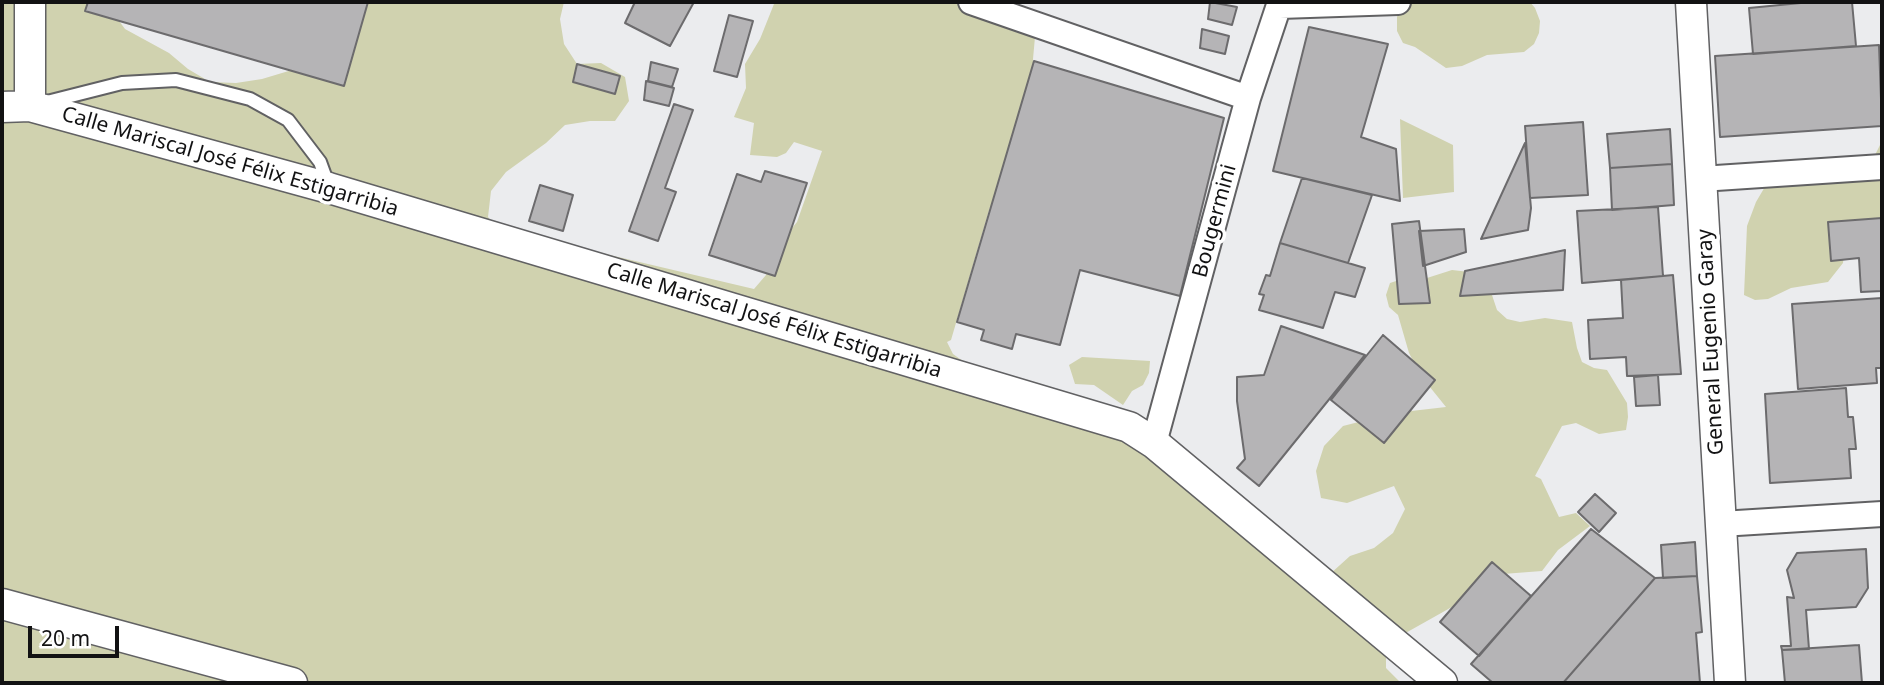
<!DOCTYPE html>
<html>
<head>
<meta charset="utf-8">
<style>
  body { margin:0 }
  #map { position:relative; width:1884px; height:685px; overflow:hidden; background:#ebecee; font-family:"Noto Sans",sans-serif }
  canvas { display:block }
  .frame { position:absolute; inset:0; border:4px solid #121213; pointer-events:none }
  .scale { position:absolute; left:28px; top:626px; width:91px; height:32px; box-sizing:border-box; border:4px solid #121213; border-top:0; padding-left:9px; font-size:21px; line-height:24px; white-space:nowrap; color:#121213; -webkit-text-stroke:5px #fff; paint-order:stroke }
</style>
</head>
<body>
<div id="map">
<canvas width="1884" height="685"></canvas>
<div class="frame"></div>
<div class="scale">20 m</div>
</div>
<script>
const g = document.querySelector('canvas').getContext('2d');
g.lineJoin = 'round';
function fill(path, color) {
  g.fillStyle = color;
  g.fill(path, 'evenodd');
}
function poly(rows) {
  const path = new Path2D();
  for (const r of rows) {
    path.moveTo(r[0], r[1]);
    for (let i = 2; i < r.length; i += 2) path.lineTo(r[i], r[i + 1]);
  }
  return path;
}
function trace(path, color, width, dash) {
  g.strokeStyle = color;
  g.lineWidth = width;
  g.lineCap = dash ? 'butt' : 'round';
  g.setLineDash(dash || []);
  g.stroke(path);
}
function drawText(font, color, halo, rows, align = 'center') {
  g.font = font + ' "Noto Sans",sans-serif';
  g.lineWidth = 7;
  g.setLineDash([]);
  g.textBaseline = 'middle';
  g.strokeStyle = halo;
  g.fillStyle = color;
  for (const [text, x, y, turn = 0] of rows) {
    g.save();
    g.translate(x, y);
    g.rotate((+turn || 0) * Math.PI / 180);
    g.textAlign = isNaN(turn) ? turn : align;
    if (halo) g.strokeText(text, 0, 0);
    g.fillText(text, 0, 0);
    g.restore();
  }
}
const green = poly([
  [2,2,105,2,125,29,169,53,188,69,210,82,236,83,262,79,312,64,358,11,359,2,564,2,560,19,564,44,577,64,601,63,625,77,629,101,615,121,590,121,565,125,546,143,506,172,491,191,488,217,504,237,580,248,754,289,766,275,775,249,797,222,822,151,794,142,786,153,777,157,750,155,754,123,734,117,746,88,745,64,760,39,774,4,776,2,960,2,1035,37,1033,59,1041,125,1011,191,990,207,951,340,947,342,953,354,974,369,1122,418,1147,420,1185,454,1330,574,1350,556,1374,548,1393,533,1405,509,1394,486,1347,503,1321,498,1316,471,1324,446,1343,426,1394,413,1446,407,1421,376,1409,353,1398,315,1389,307,1386,295,1390,283,1402,279,1427,278,1452,270,1478,273,1488,283,1497,310,1507,319,1520,322,1545,318,1572,322,1577,348,1582,362,1594,368,1607,370,1627,403,1628,417,1626,430,1599,434,1576,423,1562,426,1535,476,1541,479,1559,517,1576,513,1590,526,1558,550,1542,571,1490,575,1459,603,1386,644,1386,668,1401,683,2,683],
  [1402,2,1530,2,1535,8,1540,21,1539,33,1534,44,1524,52,1487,55,1462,66,1446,68,1415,47,1403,43,1397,31,1397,17],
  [1400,119,1453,145,1454,192,1403,198],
  [1882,141,1882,232,1858,230,1844,251,1843,263,1828,282,1791,288,1768,299,1755,300,1744,295,1747,226,1756,202,1776,168,1874,157],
  [1082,357,1150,361,1149,373,1143,385,1132,391,1123,405,1094,385,1075,384,1069,365]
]);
const building = poly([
  [88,2,368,2,344,86,85,11,88,2],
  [635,2,694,2,670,46,625,23,635,2],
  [1210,2,1237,7,1232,25,1208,19,1210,2],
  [1811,2,1852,2,1856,46,1753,54,1749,8,1811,2],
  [729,15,753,21,737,77,714,71,729,15],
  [1309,27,1388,44,1361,137,1396,149,1400,201,1273,171,1309,27],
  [1202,29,1229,36,1225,54,1200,48,1202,29],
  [1879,45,1882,126,1720,137,1715,56,1879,45],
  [1034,61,1224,118,1180,296,1080,270,1060,345,1016,334,1012,349,981,340,984,330,957,322,1034,61],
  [651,62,678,69,672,87,648,81,651,62],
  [577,64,620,76,615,94,573,82,577,64],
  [646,81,674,88,669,106,644,100,646,81],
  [674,104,693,110,665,188,676,192,658,241,629,231,674,104],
  [1583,122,1588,195,1530,198,1525,126,1583,122],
  [1670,129,1672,164,1610,168,1607,134,1670,129],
  [1525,143,1531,208,1528,230,1481,239,1525,143],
  [1672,164,1674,205,1612,210,1610,168,1672,164],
  [765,171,807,183,775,276,709,255,737,174,761,182,765,171],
  [1302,178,1372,195,1348,263,1280,243,1302,178],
  [540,185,573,195,563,231,529,221,540,185],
  [1658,207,1663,276,1582,283,1577,211,1658,207],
  [1882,218,1882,291,1861,292,1859,258,1831,261,1828,222,1882,218],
  [1419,221,1430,303,1399,304,1392,224,1419,221],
  [1464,229,1466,252,1423,266,1419,231,1464,229],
  [1280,243,1365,268,1355,297,1335,292,1323,328,1259,310,1264,295,1259,294,1266,275,1270,276,1280,243],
  [1565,250,1563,290,1460,296,1465,271,1565,250],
  [1673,275,1681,374,1627,376,1626,357,1590,359,1588,320,1623,318,1621,280,1673,275],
  [1882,298,1882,368,1876,368,1877,383,1798,389,1792,304,1882,298],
  [1281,326,1365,355,1259,486,1237,468,1245,459,1237,401,1237,377,1264,375,1281,326],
  [1383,335,1435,380,1384,443,1331,400,1383,335],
  [1658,375,1660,405,1636,406,1634,377,1658,375],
  [1846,388,1848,417,1853,417,1856,449,1849,449,1851,478,1770,483,1765,394,1846,388],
  [1595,494,1616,513,1599,532,1578,512,1595,494],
  [1591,529,1655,578,1563,683,1493,683,1471,664,1591,529],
  [1695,542,1697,576,1663,578,1661,545,1695,542],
  [1866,549,1868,588,1856,607,1806,610,1809,649,1782,650,1781,646,1791,646,1787,597,1794,598,1787,570,1797,553,1866,549],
  [1492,562,1531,596,1479,656,1440,622,1492,562],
  [1697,576,1702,632,1696,633,1700,683,1563,683,1655,578,1697,576],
  [1859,645,1862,683,1785,683,1782,650,1859,645]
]);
const service = poly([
  [43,103,122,83,176,80,250,99,288,120,320,162,328,184]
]);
const minor = poly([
  [971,2,1248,98],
  [1280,6,1398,2],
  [1701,179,1882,167],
  [1154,443,1248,98,1280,2],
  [1721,524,1882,514]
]);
const tertiary = poly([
  [30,2,30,106],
  [1691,2,1730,683],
  [2,107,30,106,329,188,1129,427,1154,443,1442,683],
  [2,604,292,683]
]);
const streetNames = [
  ["Calle Mariscal José Félix Estigarribia",230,162,16],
  ["Bougermini",1215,221,-75],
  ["Calle Mariscal José Félix Estigarribia",774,321,17],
  ["General Eugenio Garay",1711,342,-93]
];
fill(green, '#d0d2af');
fill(building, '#b5b4b6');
trace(building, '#6c6b6d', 2);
trace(service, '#616163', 16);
trace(minor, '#616163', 28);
trace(tertiary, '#616163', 33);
trace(service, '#fff', 12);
trace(minor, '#fff', 24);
trace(tertiary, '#fff', 30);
drawText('21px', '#121213', '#fff', streetNames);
</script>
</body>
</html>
